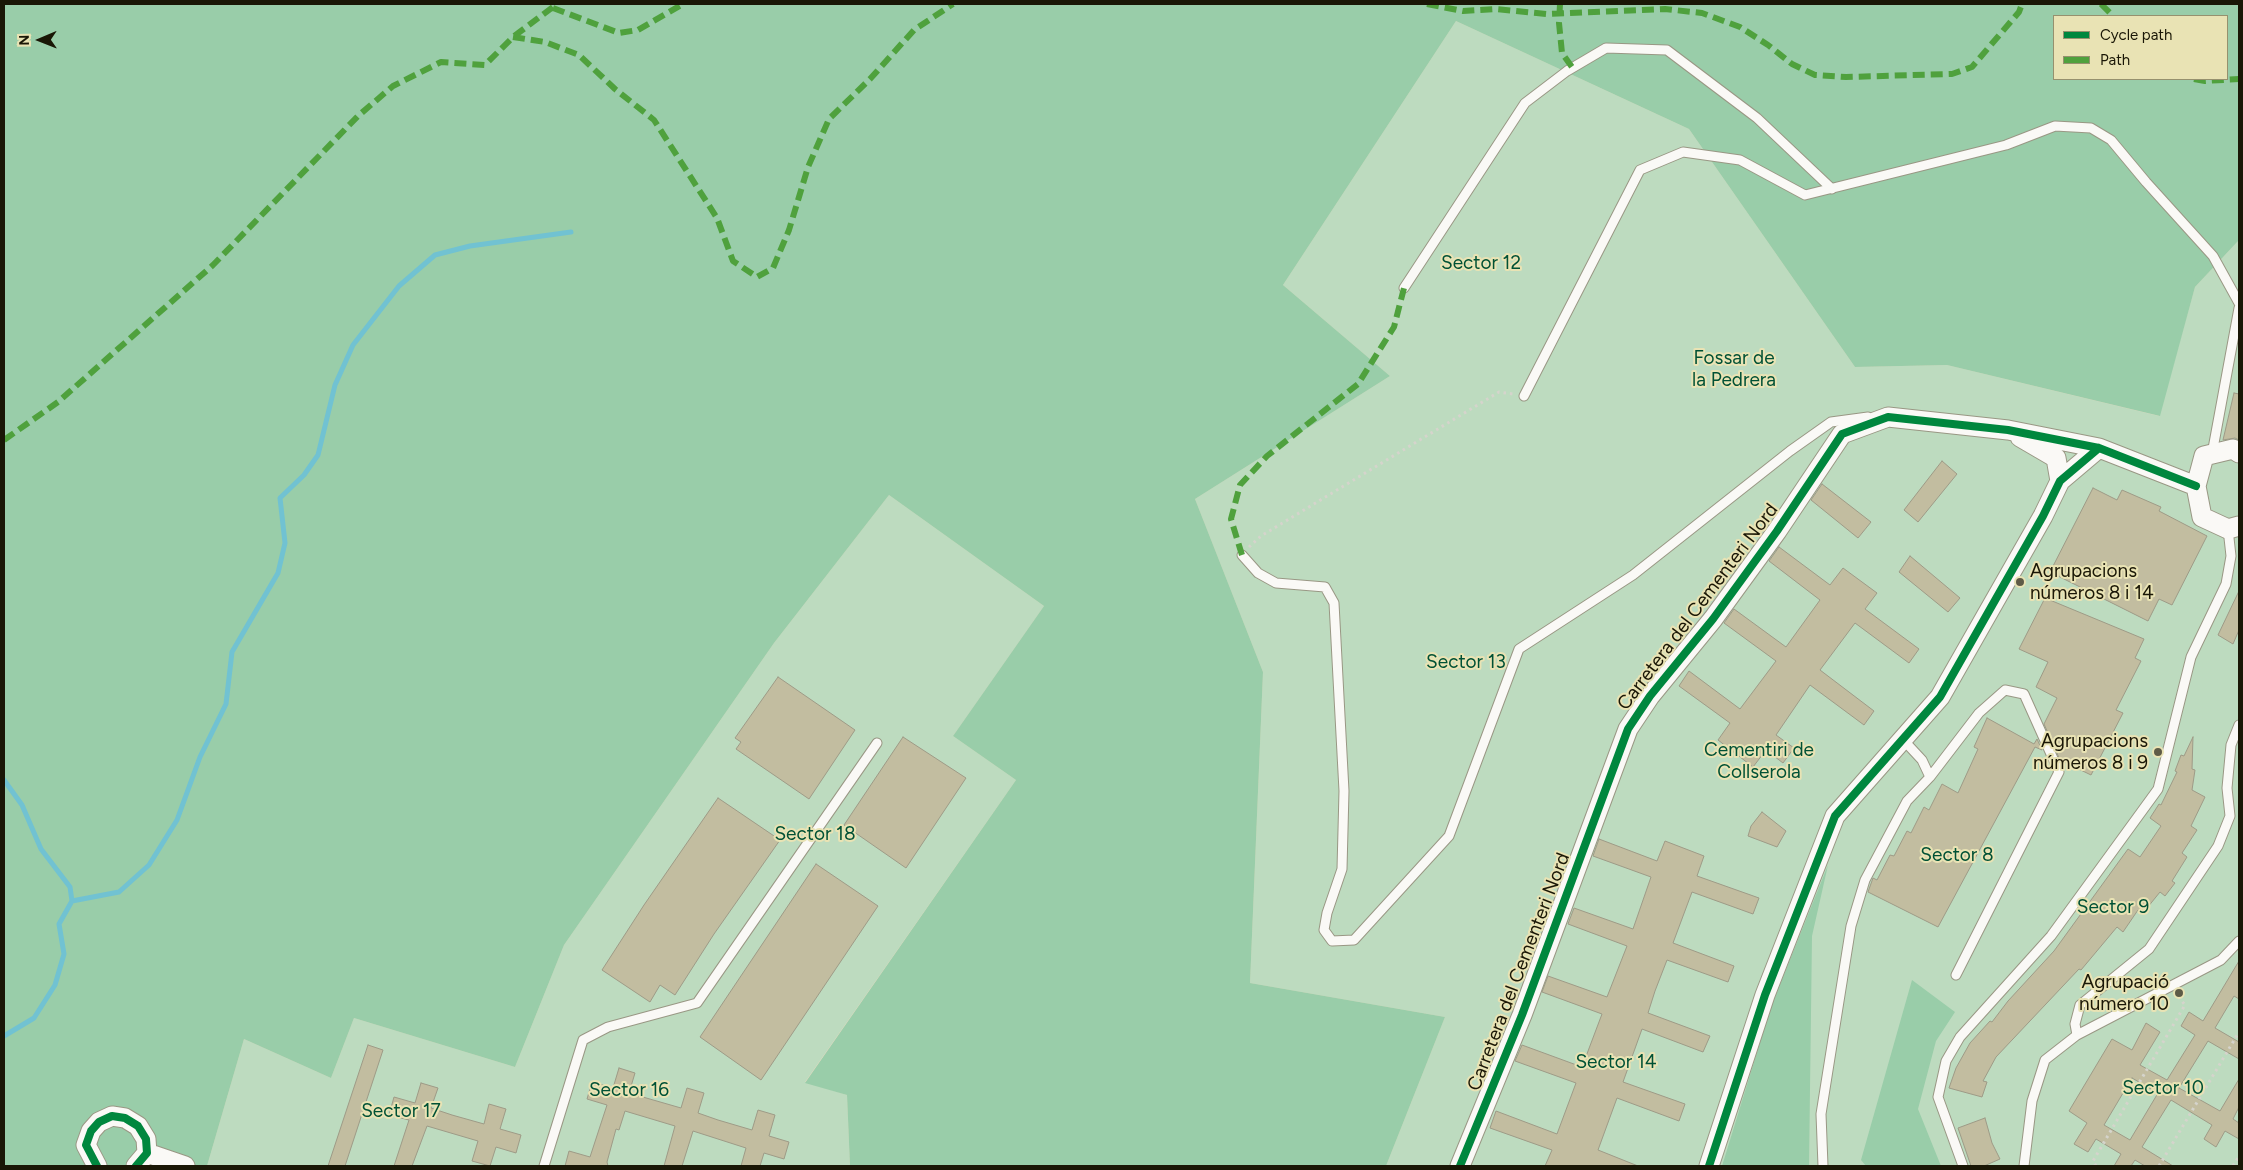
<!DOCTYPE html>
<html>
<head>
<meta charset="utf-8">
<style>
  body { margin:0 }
  #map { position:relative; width:2243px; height:1170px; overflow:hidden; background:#dddac0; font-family:Figtree,sans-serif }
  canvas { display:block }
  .frame { position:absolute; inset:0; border:5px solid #1a1706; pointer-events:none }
  .legend { position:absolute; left:2053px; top:15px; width:175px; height:65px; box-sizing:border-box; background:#e9e3b4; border:1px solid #96916e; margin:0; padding:6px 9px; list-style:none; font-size:15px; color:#1a1706 }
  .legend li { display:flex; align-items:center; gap:10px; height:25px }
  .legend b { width:25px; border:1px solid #96916e }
  .north { position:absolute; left:15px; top:15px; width:50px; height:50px; -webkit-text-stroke:4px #e9e3b4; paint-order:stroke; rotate:269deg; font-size:14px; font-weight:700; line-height:20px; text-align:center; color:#1a1706 }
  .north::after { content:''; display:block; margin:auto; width:18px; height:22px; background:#1a1706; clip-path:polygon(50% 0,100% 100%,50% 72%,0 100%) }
</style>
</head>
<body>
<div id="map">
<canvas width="2243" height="1170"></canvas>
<div class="frame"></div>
<ul class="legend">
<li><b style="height:6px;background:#00873e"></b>Cycle path</li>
<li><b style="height:6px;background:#4fa13d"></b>Path</li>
</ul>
<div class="north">N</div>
</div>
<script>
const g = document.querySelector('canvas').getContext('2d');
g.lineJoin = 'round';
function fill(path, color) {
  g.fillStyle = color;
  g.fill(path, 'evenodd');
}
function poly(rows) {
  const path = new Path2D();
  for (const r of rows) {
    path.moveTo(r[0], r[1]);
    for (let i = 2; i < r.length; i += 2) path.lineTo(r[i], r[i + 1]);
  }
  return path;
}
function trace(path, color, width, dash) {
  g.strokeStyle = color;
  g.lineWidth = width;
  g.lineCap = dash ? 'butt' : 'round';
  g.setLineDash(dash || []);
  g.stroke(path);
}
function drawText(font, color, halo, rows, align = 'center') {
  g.font = font + ' Figtree,sans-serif';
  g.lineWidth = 4;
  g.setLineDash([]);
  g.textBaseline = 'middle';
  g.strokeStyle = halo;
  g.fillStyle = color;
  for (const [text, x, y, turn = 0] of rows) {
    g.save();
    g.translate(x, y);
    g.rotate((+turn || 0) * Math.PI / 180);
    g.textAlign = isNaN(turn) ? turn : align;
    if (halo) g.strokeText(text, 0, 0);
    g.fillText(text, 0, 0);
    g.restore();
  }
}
const green = poly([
  [1456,21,1689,129,1855,367,1947,365,2159,416,2195,287,2239,240,2239,1166,1386,1166,1445,1017,1250,983,1263,672,1195,499,1390,376,1283,285],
  [889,495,1044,606,953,736,1016,780,805,1082,847,1095,850,1166,207,1166,244,1039,331,1078,354,1018,515,1067,564,945,774,643]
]);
const forest = poly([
  [4,4,2239,4,2239,240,2195,287,2160,416,1947,365,1855,367,1689,129,1456,21,1283,285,1390,376,1195,499,1263,672,1250,983,1445,1017,1386,1166,850,1166,847,1095,805,1083,1016,780,953,736,1044,606,889,495,774,643,564,945,515,1067,354,1018,331,1078,244,1039,207,1166,4,1166],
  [2054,16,2227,16,2227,79,2054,79],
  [1828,865,1812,936,1809,1166,1722,1166,1771,1007],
  [1912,980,1955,1012,1936,1041,1918,1109,1941,1166,1866,1166,1861,1160]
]);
const stream = poly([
  [4,780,22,805,41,849,70,887,72,901],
  [4,1036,34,1018,55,985,64,954,59,924,72,901,119,892,149,865,177,820,200,757,226,704,232,652,278,573,285,543,280,498,304,475,318,455,335,385,353,345,399,286,435,255,470,246,571,232]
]);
const building = poly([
  [2234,393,2239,394,2239,440,2235,438,2223,440,2234,393],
  [1942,461,1957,474,1918,522,1904,510,1942,461],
  [1822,484,1871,522,1858,538,1811,500,1822,484],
  [2093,488,2117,500,2122,490,2161,507,2159,511,2207,536,2172,605,2159,599,2148,621,2050,572,2093,488],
  [1779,547,1830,585,1843,568,1877,593,1865,609,1919,649,1909,663,1855,623,1820,670,1874,711,1864,725,1810,685,1776,735,1794,748,1783,763,1766,750,1753,767,1718,740,1730,723,1679,686,1689,671,1740,709,1776,661,1724,623,1734,609,1786,647,1820,600,1769,561,1779,547],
  [1910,556,1960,598,1948,612,1899,572,1910,556],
  [2239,591,2239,630,2233,644,2218,635,2239,591],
  [2045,598,2144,639,2135,658,2141,661,2116,710,2123,713,2091,775,2060,760,2044,724,2057,698,2036,687,2048,662,2019,649,2045,598],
  [778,677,855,730,809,799,736,749,741,742,735,738,778,677],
  [1987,718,2034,744,2037,739,2042,750,2035,747,1938,927,1868,892,1873,878,1877,880,1890,855,1894,856,1907,831,1911,833,1924,807,1929,810,1942,784,1958,793,1978,749,1974,747,1987,718],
  [903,737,966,778,906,868,844,825,903,737],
  [2193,737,2192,769,2195,770,2192,790,2205,797,2191,826,2197,830,2182,853,2187,857,2172,881,2175,883,2165,896,2160,892,2143,913,2138,910,2123,932,2117,927,2081,970,2079,969,1996,1057,1983,1081,1987,1082,1982,1097,1949,1088,1956,1068,1970,1043,1990,1021,1992,1022,2008,1001,2054,951,2128,849,2140,857,2161,826,2150,818,2159,804,2161,805,2177,772,2175,771,2181,755,2184,756,2193,737],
  [718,798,780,840,714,934,675,995,660,985,650,1002,602,970,644,905,718,798],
  [1762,812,1786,831,1777,847,1748,836,1751,826,1762,812],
  [1599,839,1657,861,1665,841,1704,856,1697,876,1759,898,1753,914,1692,892,1673,943,1734,966,1728,982,1667,960,1655,991,1648,1013,1710,1036,1703,1052,1642,1029,1623,1082,1685,1104,1679,1121,1617,1098,1598,1150,1638,1166,1545,1166,1552,1150,1490,1128,1496,1111,1557,1134,1576,1083,1515,1061,1522,1045,1582,1067,1602,1014,1542,992,1548,976,1607,997,1627,946,1568,924,1574,908,1633,929,1651,877,1593,856,1599,839],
  [816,864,878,906,761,1080,700,1037,816,864],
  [2239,961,2239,999,2234,996,2215,1028,2239,1042,2239,1059,2208,1041,2179,1088,2220,1111,2239,1079,2239,1107,2233,1119,2239,1123,2239,1139,2225,1131,2216,1147,2204,1139,2212,1125,2171,1100,2142,1147,2173,1166,2145,1166,2135,1160,2131,1166,2114,1166,2121,1154,2096,1139,2088,1152,2074,1144,2087,1123,2069,1111,2112,1039,2132,1050,2146,1023,2160,1032,2140,1065,2167,1080,2195,1035,2181,1026,2189,1012,2203,1021,2239,961],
  [2132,1078,2158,1093,2130,1140,2104,1125,2132,1078],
  [368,1045,383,1050,345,1166,328,1166,368,1045],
  [619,1068,635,1073,629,1093,681,1108,687,1088,704,1093,698,1113,718,1120,752,1130,758,1110,775,1115,769,1136,789,1142,784,1159,764,1153,760,1166,741,1166,746,1148,693,1131,682,1166,664,1166,675,1126,625,1111,619,1130,616,1129,607,1162,608,1166,565,1166,569,1151,590,1157,607,1105,587,1099,592,1082,613,1088,619,1068],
  [421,1083,438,1088,431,1108,452,1115,484,1124,489,1104,506,1109,500,1129,521,1135,516,1153,496,1147,490,1166,472,1161,478,1141,427,1126,412,1166,394,1166,409,1120,389,1115,394,1097,415,1103,421,1083],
  [1985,1118,1992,1143,2000,1159,1984,1166,1971,1166,1958,1128,1985,1118]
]);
const path = poly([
  [1249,547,1261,536,1499,392,1513,394],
  [2096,1166,2093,1161,2185,1005,2177,995],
  [2159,1166,2239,1032],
  [2233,1166,2239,1156]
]);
const lane = poly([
  [1404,288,1525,103,1567,71,1606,48,1667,50,1757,118,1832,189],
  [1524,396,1640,170,1683,152,1740,160,1805,195,2006,145,2055,126,2091,128,2111,140,2146,182,2213,256,2239,303],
  [2212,454,2239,308],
  [1242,555,1258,573,1276,583,1325,587,1334,603,1344,791,1342,869,1327,913,1324,930,1332,941,1354,940,1449,836,1519,649,1633,575,1790,451,1831,422,1868,417],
  [1930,777,1979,713,2005,690,2024,694,2059,772,1956,975],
  [2077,1035,2075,1024,2080,1005,2149,949,2218,846,2230,816,2227,788,2231,745,2239,725],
  [544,1166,583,1040,608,1027,697,1003,877,743],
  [1823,1166,1821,1114,1851,926,1865,880,1907,801,1930,777,1922,760,1909,746,1900,742],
  [1963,1166,1938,1097,1946,1061,1960,1037,2051,936,2158,789,2191,657,2226,584,2231,556,2228,529],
  [2024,1166,2032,1101,2045,1060,2077,1035,2221,960,2239,941]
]);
const street = poly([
  [2020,437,2056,458,2060,481],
  [2239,453,2233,449,2204,456,2196,486,2202,517,2228,529,2239,526],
  [147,1153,185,1166],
  [97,1166,86,1145,91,1131,99,1122,112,1116,125,1118,138,1126,146,1139,147,1153,136,1166],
  [1460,1166,1522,1015,1628,729,1650,696,1713,619,1777,531,1842,434,1888,417,2008,430,2099,448,2196,486],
  [1709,1166,1765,995,1835,816,1940,697,2043,516,2060,481,2099,448]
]);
const quiet = poly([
  [1427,4,1463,11,1496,9,1547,14,1665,9,1702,13,1740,27,1768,45,1792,64,1815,75,1846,77,1952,74,1972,67,2019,12,2022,4],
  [1560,4,1559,23,1562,53,1572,67],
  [2101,4,2113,16],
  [553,8,619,33,638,30,683,4],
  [513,37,545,42,579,55,615,89,654,120,717,218,733,261,757,277,773,268,789,230,808,167,829,119,870,79,914,30,953,4],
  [2194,79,2205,81,2239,79],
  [4,440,58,402,213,265,358,116,393,86,441,62,485,65,513,37,557,4],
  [1242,555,1231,519,1240,485,1267,456,1358,384,1394,327,1404,288]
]);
const cycleway = poly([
  [97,1166,86,1145,91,1131,99,1122,112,1116,125,1118,138,1126,146,1139,147,1153,136,1166],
  [1460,1166,1522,1015,1628,729,1650,696,1713,619,1777,531,1842,434,1888,417,2008,430,2099,448,2196,486],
  [1709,1166,1765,995,1835,816,1940,697,2043,516,2060,481,2099,448]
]);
const markers = [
  [2020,582,5,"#5e5b47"],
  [2158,752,5,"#5e5b47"],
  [2179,993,5,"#5e5b47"]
];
const parkNames = [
  ["Sector 12",1481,263],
  ["Fossar de",1734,358],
  ["la Pedrera",1734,380],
  ["Sector 13",1466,662],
  ["Cementiri de",1759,750],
  ["Collserola",1759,772],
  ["Sector 18",815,834],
  ["Sector 8",1957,855],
  ["Sector 9",2113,907],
  ["Sector 14",1616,1062],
  ["Sector 10",2163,1088],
  ["Sector 16",629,1090],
  ["Sector 17",401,1111]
];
const poiNames = [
  ["Agrupacions",2030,571,"left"],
  ["números 8 i 14",2030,593,"left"],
  ["Agrupacions",2148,741],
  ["números 8 i 9",2148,763],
  ["Agrupació",2169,982],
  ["número 10",2169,1004]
];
const streetNames = [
  ["Carretera del Cementeri Nord",1698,607,-53],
  ["Carretera del Cementeri Nord",1519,972,-69]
];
fill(green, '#bddbbf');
fill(forest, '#99cda9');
trace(stream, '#71c2d2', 5);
fill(building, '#c2bda0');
trace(building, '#9e9b87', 1);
trace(lane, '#999784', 11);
trace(street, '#999784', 21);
trace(path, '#d5d4cc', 3, [2.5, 4]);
trace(lane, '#faf9f6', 9);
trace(street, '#faf9f6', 19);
trace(quiet, '#4fa13d', 6, [12, 6]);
trace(cycleway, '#00873e', 8);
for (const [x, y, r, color] of markers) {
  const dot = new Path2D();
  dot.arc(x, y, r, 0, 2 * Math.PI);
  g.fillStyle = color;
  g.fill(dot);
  trace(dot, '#e9e3b4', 2);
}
drawText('19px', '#005135', '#e9e3b4', parkNames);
drawText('19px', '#1a1706', '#e9e3b4', poiNames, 'right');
drawText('19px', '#1a1706', '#e9e3b4', streetNames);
</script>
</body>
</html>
